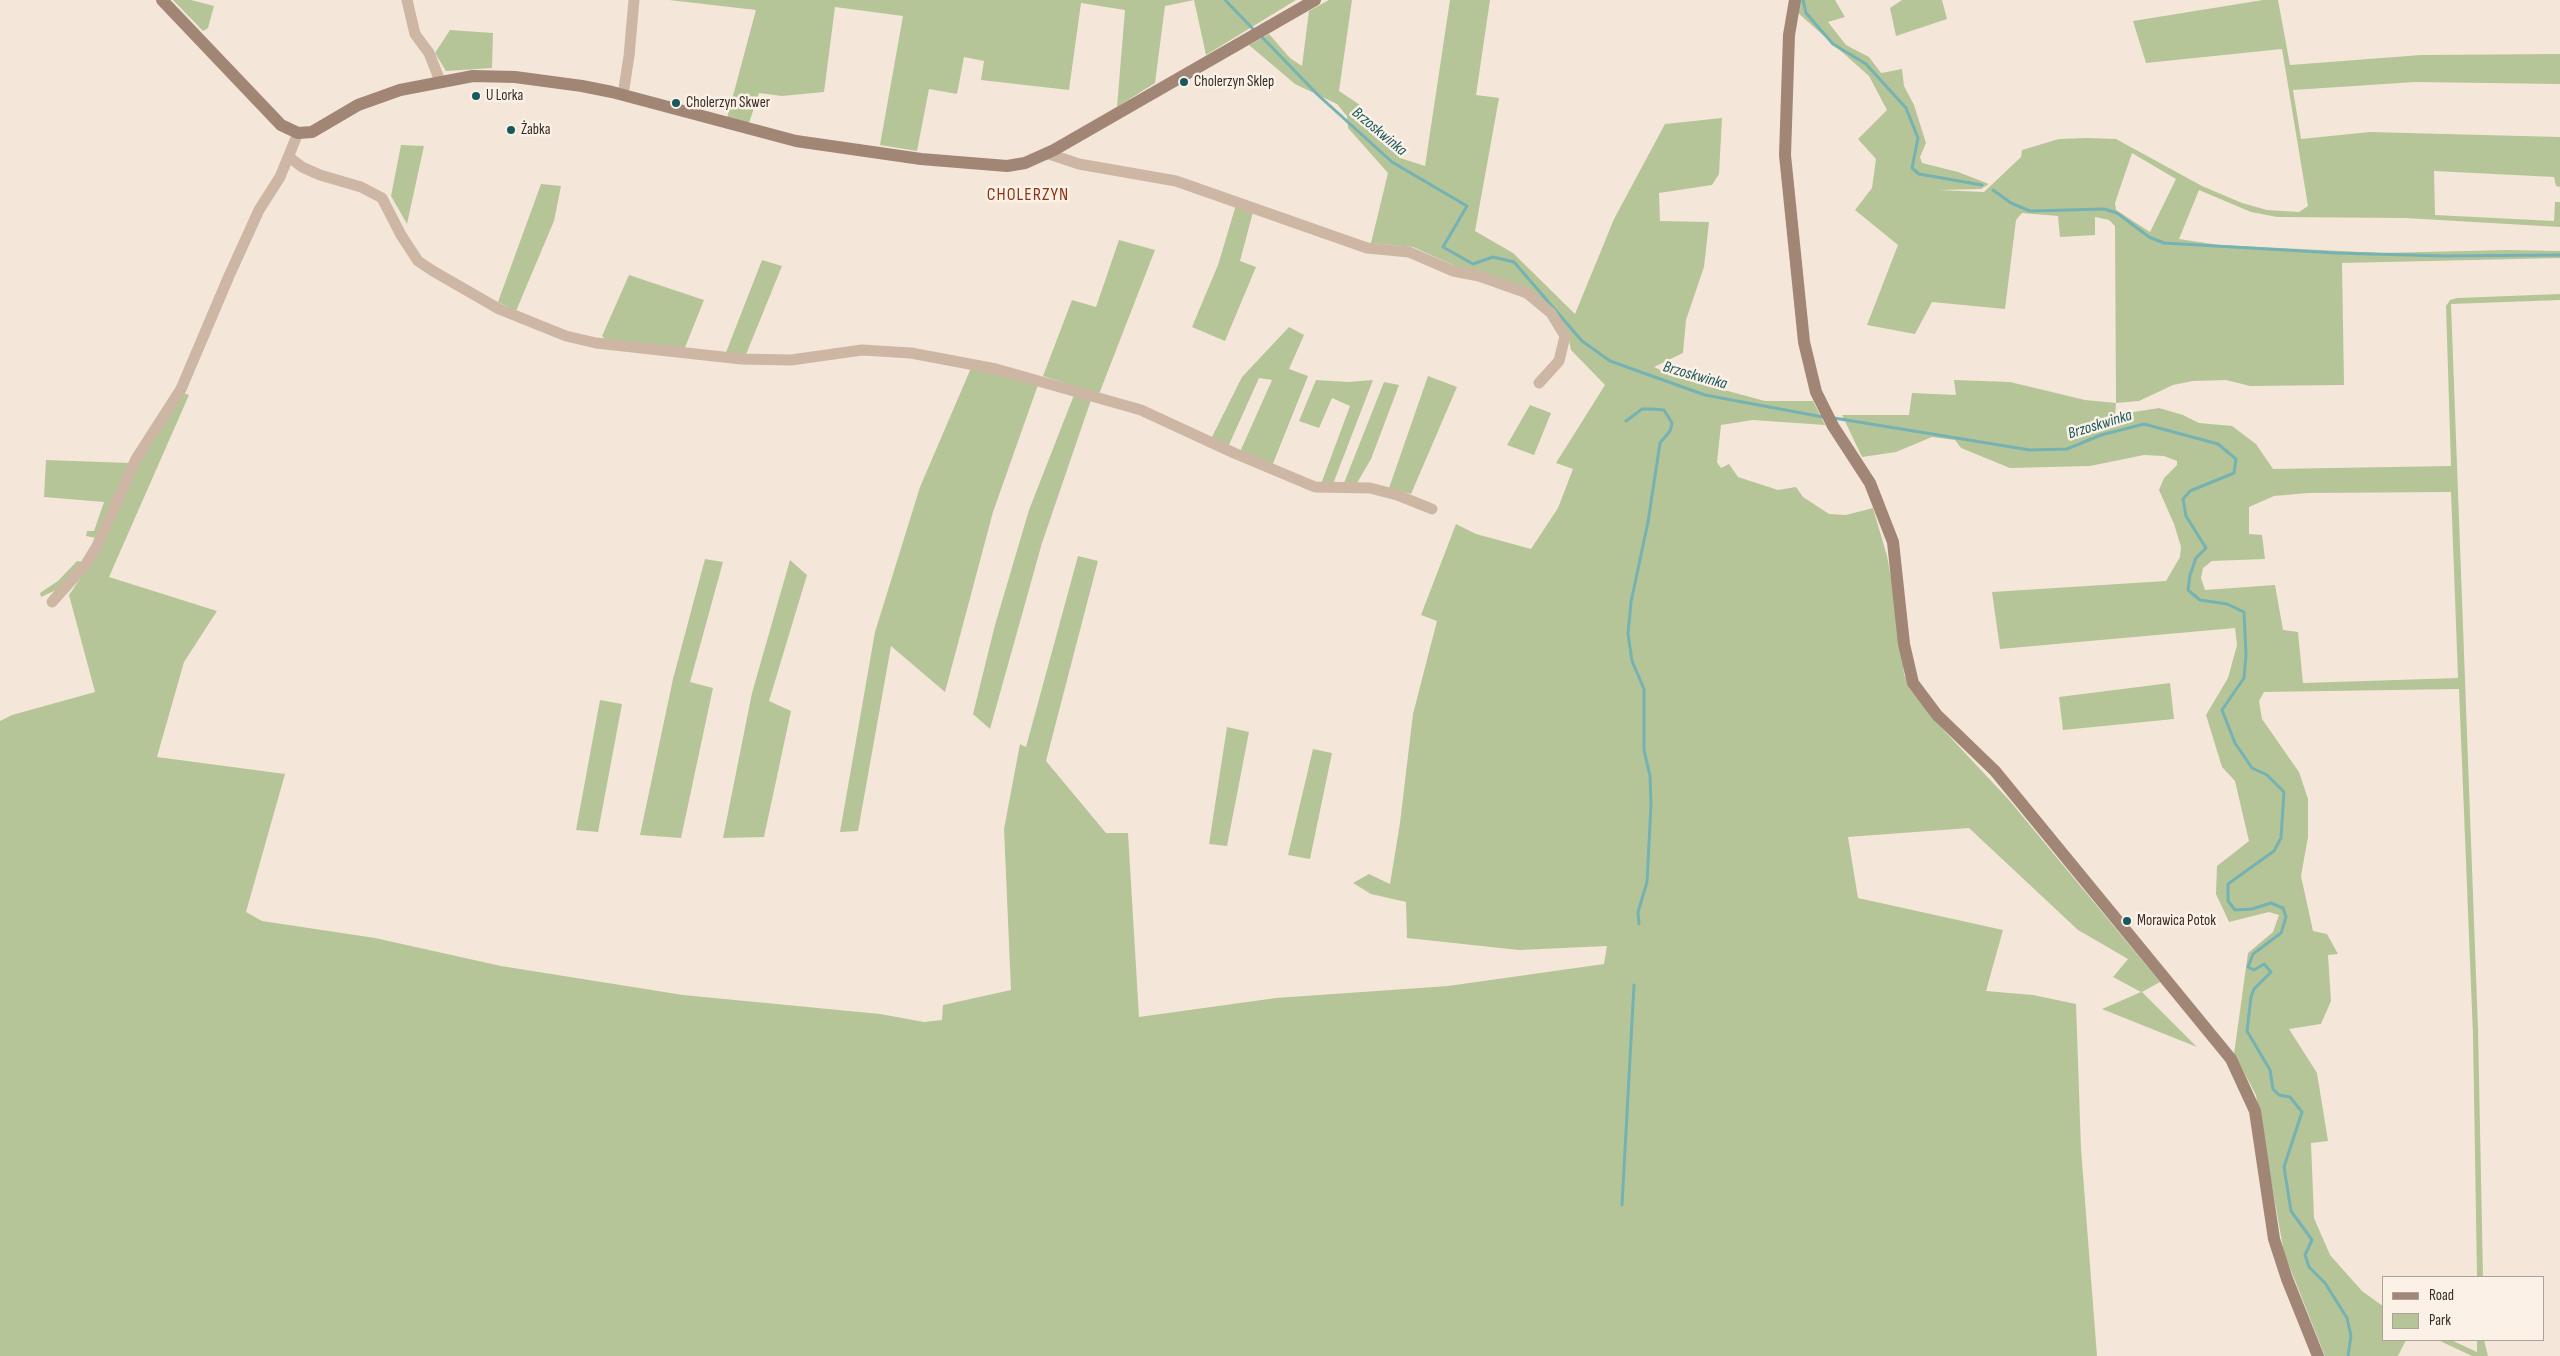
<!DOCTYPE html>
<html>
<head>
<meta charset="utf-8">
<style>
  body { margin:0 }
  #map { position:relative; width:2560px; height:1356px; overflow:hidden; background:#f4e7d9; font-family:"Sofia Sans Condensed",sans-serif }
  canvas { display:block }
  .legend { position:absolute; left:2382px; top:1276px; width:162px; height:65px; box-sizing:border-box; background:#fbf1e6; border:1px solid #ada299; margin:0; padding:6px 9px; list-style:none; font-size:15px; color:#382c26 }
  .legend li { display:flex; align-items:center; gap:10px; height:25px }
  .legend b { width:25px; border:1px solid #ada299 }
</style>
</head>
<body>
<div id="map">
<canvas width="2560" height="1356"></canvas>
<ul class="legend">
<li><b style="height:6px;background:#a18575"></b>Road</li>
<li><b style="height:14px;background:#b6c598"></b>Park</li>
</ul>
</div>
<script>
const g = document.querySelector('canvas').getContext('2d');
g.lineJoin = 'round';
function fill(path, color) {
  g.fillStyle = color;
  g.fill(path, 'evenodd');
}
function poly(rows) {
  const path = new Path2D();
  for (const r of rows) {
    path.moveTo(r[0], r[1]);
    for (let i = 2; i < r.length; i += 2) path.lineTo(r[i], r[i + 1]);
  }
  return path;
}
function trace(path, color, width, dash) {
  g.strokeStyle = color;
  g.lineWidth = width;
  g.lineCap = dash ? 'butt' : 'round';
  g.setLineDash(dash || []);
  g.stroke(path);
}
function drawText(font, color, halo, rows, align = 'center') {
  g.font = font + ' "Sofia Sans Condensed",sans-serif';
  g.lineWidth = 5;
  g.setLineDash([]);
  g.textBaseline = 'middle';
  g.strokeStyle = halo;
  g.fillStyle = color;
  for (const [text, x, y, turn = 0] of rows) {
    g.save();
    g.translate(x, y);
    g.rotate((+turn || 0) * Math.PI / 180);
    g.textAlign = isNaN(turn) ? turn : align;
    if (halo) g.strokeText(text, 0, 0);
    g.fillText(text, 0, 0);
    g.restore();
  }
}
const green = poly([
  [173,0,191,0,214,6,208,28,203,31],
  [669,0,1194,0,1165,6,1155,83,1117,107,1125,10,1081,3,1069,90,981,80,984,61,964,57,957,94,929,89,917,151,880,145,903,16,835,7,824,92,782,96,759,93,749,123,727,118,756,10],
  [1194,0,1296,0,1206,55],
  [1329,0,1352,0,1339,91,1360,105,1400,158,1425,166,1450,0,1490,0,1476,95,1499,98,1475,231,1513,253,1575,314,1614,219,1665,124,1722,118,1719,174,1712,185,1659,193,1660,221,1709,222,1704,267,1686,320,1683,353,1654,367,1676,377,1765,401,1813,401,1825,425,1753,420,1721,425,1717,462,1721,468,1729,464,1738,477,1778,490,1796,487,1803,497,1829,514,1846,515,1873,508,1887,556,1897,611,1904,674,1910,689,1937,723,2009,800,2160,982,2142,992,2197,1047,2102,1009,2141,992,2113,977,2128,959,2078,930,1969,828,1848,837,1858,898,2003,930,1986,991,2033,995,2076,1004,2081,1149,2097,1356,0,1356,0,721,12,715,95,692,69,595,88,567,142,456,181,392,189,395,109,577,217,611,184,662,157,757,285,774,246,912,262,921,375,938,501,966,683,995,880,1014,924,1022,942,1020,943,1005,1011,990,1004,829,1020,744,1026,747,1078,556,1098,561,1046,761,1106,833,1128,833,1139,1017,1276,998,1448,986,1604,964,1607,946,1519,950,1407,938,1406,902,1371,894,1353,883,1369,874,1390,884,1400,823,1413,714,1437,621,1421,615,1456,524,1476,534,1531,549,1558,508,1573,469,1556,463,1605,385,1571,350,1568,335,1551,309,1413,247,1371,243,1388,173,1348,128,1347,116,1337,104,1295,84,1249,45,1269,34,1290,58,1302,66,1309,11],
  [1800,0,1835,0,1845,17,1828,22,1846,45,1869,57,1881,73,1902,69,1904,86,1914,105,1926,143,1920,157,1922,163,1958,172,1989,184,1981,189,1938,190,1984,192,2021,157,2022,150,2059,139,2087,138,2116,139,2202,186,2242,203,2267,210,2299,212,2308,206,2282,49,2146,63,2133,21,2263,0,2278,0,2290,65,2421,55,2560,54,2560,84,2415,82,2293,90,2301,139,2370,132,2560,137,2560,187,2556,186,2554,177,2434,171,2435,215,2554,221,2555,202,2560,202,2560,227,2405,218,2277,217,2251,212,2199,190,2179,239,2219,245,2381,253,2508,250,2560,251,2560,258,2342,263,2344,385,2250,386,2226,380,2193,381,2173,385,2139,401,2116,403,2115,415,2159,408,2183,415,2199,423,2232,426,2256,444,2273,469,2451,466,2446,306,2450,300,2457,298,2560,294,2560,300,2451,304,2478,1029,2483,1277,2477,1277,2473,1035,2459,689,2264,692,2259,701,2262,719,2299,772,2308,799,2308,837,2301,876,2313,931,2327,934,2338,954,2328,955,2331,1001,2321,1024,2289,1029,2317,1073,2328,1141,2311,1143,2314,1218,2330,1255,2362,1291,2384,1307,2384,1340,2406,1340,2398,1356,2325,1356,2284,1253,2256,1095,2234,1054,2248,953,2273,932,2279,915,2269,912,2229,922,2216,894,2217,866,2249,841,2235,781,2222,767,2206,715,2228,678,2237,645,2235,628,2000,649,1992,592,2166,581,2180,557,2181,547,2174,524,2159,490,2164,478,2177,465,2177,461,2164,456,2144,455,2090,466,2010,468,1961,448,1955,440,1932,437,1896,452,1862,457,1842,415,1909,415,1912,393,1956,395,1954,380,2010,382,2085,400,2116,403,2115,226,2109,220,2095,217,2095,235,2060,237,2058,216,2022,213,2016,220,2005,309,1932,302,1915,334,1867,325,1898,245,1855,210,1872,188,1876,159,1858,139,1887,110,1869,76,1797,12],
  [2132,153,2176,179,2150,232,2116,210,2115,203],
  [2451,492,2458,678,2303,683,2298,632,2283,630,2275,585,2205,590,2201,578,2203,568,2212,561,2265,559,2262,535,2249,534,2249,507,2274,496,2308,493],
  [1902,0,1942,0,1947,19,1896,36,1890,8],
  [450,30,493,33,492,68,446,71,435,53],
  [401,145,424,146,407,224,391,196],
  [541,184,561,186,554,221,516,311,498,302],
  [1236,205,1253,212,1240,261,1256,267,1225,341,1192,327,1218,265],
  [1119,240,1155,250,1099,394,1043,376,1072,300,1096,307],
  [762,260,782,266,745,357,725,355],
  [629,275,704,300,684,350,606,340,602,336],
  [1289,327,1304,335,1289,369,1308,376,1272,466,1240,452,1272,380,1259,378,1228,447,1211,439,1242,377],
  [971,368,1039,382,993,512,945,692,891,646,858,831,840,832,875,632,920,487],
  [1428,376,1457,387,1411,494,1389,488],
  [1316,380,1348,382,1373,380,1333,484,1321,484,1350,406,1332,398,1319,428,1299,421],
  [1384,382,1399,385,1371,459,1357,483,1344,483],
  [1074,395,1091,400,1042,543,990,729,973,714,995,625,1029,510],
  [1530,405,1551,413,1534,455,1507,445],
  [46,460,130,463,96,538,86,536,87,531,94,531,104,502,44,497],
  [705,559,723,562,690,682,713,688,681,838,640,835,673,679],
  [790,560,807,575,769,701,791,711,764,837,723,838,752,693],
  [77,561,83,562,56,590,41,597,40,593,58,581],
  [2170,683,2174,719,2063,730,2059,697],
  [600,700,622,704,598,832,576,830],
  [1227,727,1249,732,1227,846,1209,844],
  [1313,749,1332,753,1310,859,1288,855],
  [2438,1340,2451,1340,2477,1352,2477,1340,2484,1340,2488,1356,2472,1356]
]);
const stream = poly([
  [1225,0,1255,31],
  [1803,0,1806,13,1833,44,1866,64,1906,108,1918,138,1912,168,1919,174,1982,185],
  [1260,35,1318,95,1392,162,1467,206,1443,247,1473,264,1493,257,1514,262,1582,341,1610,361,1705,395,1823,417],
  [1993,190,2011,203,2030,211,2104,209,2117,213,2149,237,2164,243,2336,253,2444,256,2560,255],
  [1834,418,2030,450,2067,449,2101,435,2144,424,2218,444,2236,459,2234,473,2190,491,2183,499,2186,516,2206,548,2196,558,2190,575,2188,590,2200,600,2227,604,2244,612,2246,655,2244,678,2222,710,2235,743,2252,768,2267,775,2284,792,2281,838,2274,851,2228,884,2228,901,2235,910,2252,909,2271,903,2283,908,2286,917,2281,933,2253,954,2248,967,2254,970,2264,964,2271,972,2254,989,2251,997,2247,1031,2270,1070,2273,1089,2279,1095,2290,1097,2302,1112,2284,1167,2291,1211,2312,1240,2305,1255,2309,1267,2325,1283,2347,1318,2351,1336,2348,1356],
  [1626,421,1642,409,1652,409,1664,410,1672,423,1670,431,1660,443,1648,522,1631,602,1628,634,1632,661,1644,689,1644,750,1650,776,1651,805,1647,882,1638,912,1639,924],
  [1622,1205,1634,985]
]);
const street = poly([
  [407,0,415,34,429,53,440,81],
  [623,95,629,56,634,0],
  [1046,153,1079,164,1176,181,1367,248,1409,252,1453,271,1479,276,1527,293,1551,313,1565,336,1559,361,1539,383],
  [289,157,302,167,320,175,361,187,382,198,401,235,418,261,433,271,499,309,566,336,596,343,741,359,791,360,862,350,911,353,996,369,1141,410,1234,453,1315,487,1370,488,1397,495,1432,509],
  [52,602,86,564,97,546,136,459,181,389,229,276,259,210,280,177,298,133]
]);
const secondary = poly([
  [162,0,281,125,298,133,312,132,358,105,400,90,473,76,515,77,582,86,612,92,796,141,921,159,1007,166,1025,163,1054,150,1315,0],
  [1795,0,1789,35,1785,155,1804,342,1816,392,1833,426,1870,483,1893,542,1904,644,1913,683,1937,715,1995,771,2231,1059,2255,1111,2274,1239,2287,1279,2318,1356]
]);
const markers = [
  [1184,82,5,"#17595e"],
  [476,96,5,"#17595e"],
  [676,103,5,"#17595e"],
  [511,130,5,"#17595e"],
  [2127,921,5,"#17595e"]
];
const poiNames = [
  ["Cholerzyn Sklep",1194,82],
  ["U Lorka",486,96],
  ["Cholerzyn Skwer",686,103],
  ["Żabka",521,130],
  ["Morawica Potok",2137,921]
];
const waterNames = [
  ["Brzoskwinka",1379,132,40],
  ["Brzoskwinka",1695,376,16],
  ["Brzoskwinka",2100,425,-17]
];
const quarterNames = [
  ["CHOLERZYN",1028,195]
];
fill(green, '#b6c598');
trace(stream, '#75b2b4', 3);
trace(street, '#cdb7a4', 11);
trace(secondary, '#a18575', 12);
for (const [x, y, r, color] of markers) {
  const dot = new Path2D();
  dot.arc(x, y, r, 0, 2 * Math.PI);
  g.fillStyle = color;
  g.fill(dot);
  trace(dot, '#fbf1e6', 2);
}
drawText('15px', '#382c26', '#fbf1e6', poiNames, 'left');
drawText('italic 16px', '#17595e', '#fbf1e6', waterNames);
g.letterSpacing = '1px';
drawText('18px', '#8f3317', '#fbf1e6', quarterNames);
g.letterSpacing = '0px';
</script>
</body>
</html>
